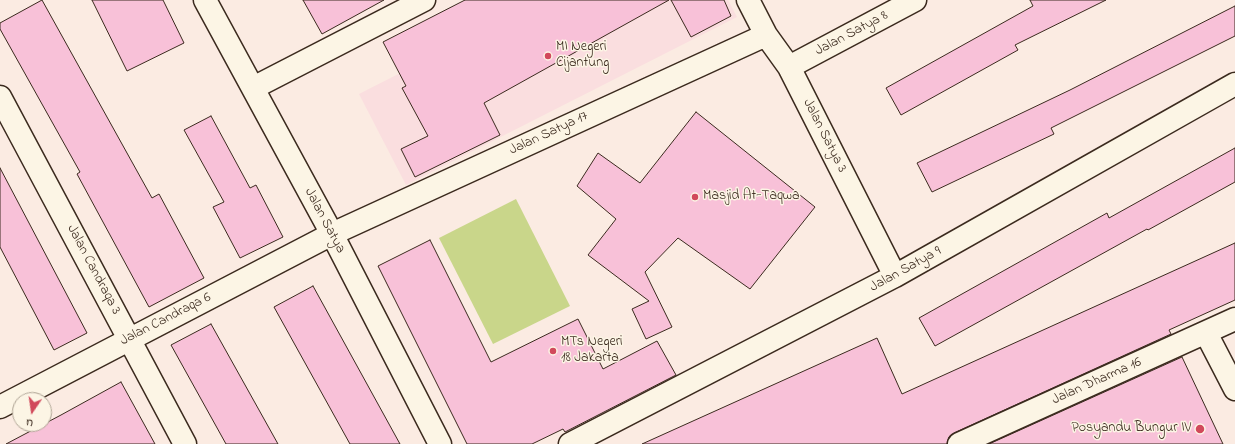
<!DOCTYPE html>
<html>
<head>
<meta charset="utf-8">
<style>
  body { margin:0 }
  #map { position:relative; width:1235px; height:444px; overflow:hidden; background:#fbebe2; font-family:"Indie Flower",sans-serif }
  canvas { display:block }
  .north { position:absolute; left:12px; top:392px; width:40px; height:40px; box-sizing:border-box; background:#fcf5e5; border:1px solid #afa495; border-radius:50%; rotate:193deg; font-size:11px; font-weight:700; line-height:16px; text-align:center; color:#3b2a1e }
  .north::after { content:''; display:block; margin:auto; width:14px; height:18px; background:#d1495b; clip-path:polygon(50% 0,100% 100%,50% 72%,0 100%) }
</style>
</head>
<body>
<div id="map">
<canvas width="1235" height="444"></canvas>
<div class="north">U</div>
</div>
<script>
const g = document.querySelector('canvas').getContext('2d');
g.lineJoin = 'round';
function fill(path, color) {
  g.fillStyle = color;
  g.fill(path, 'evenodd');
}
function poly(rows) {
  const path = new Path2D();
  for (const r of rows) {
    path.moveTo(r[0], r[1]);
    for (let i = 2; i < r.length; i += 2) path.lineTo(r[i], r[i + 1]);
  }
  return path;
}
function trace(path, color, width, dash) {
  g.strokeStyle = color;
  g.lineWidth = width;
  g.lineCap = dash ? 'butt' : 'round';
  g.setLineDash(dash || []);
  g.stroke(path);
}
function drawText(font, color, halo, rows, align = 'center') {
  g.font = font + ' "Indie Flower",sans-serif';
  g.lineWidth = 3;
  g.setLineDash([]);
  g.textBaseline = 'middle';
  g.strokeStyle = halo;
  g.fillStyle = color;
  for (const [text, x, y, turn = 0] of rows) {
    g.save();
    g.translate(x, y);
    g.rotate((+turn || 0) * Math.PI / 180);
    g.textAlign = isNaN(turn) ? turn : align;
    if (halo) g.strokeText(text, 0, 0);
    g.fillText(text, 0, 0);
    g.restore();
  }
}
const built = poly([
  [544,0,728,0,737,17,406,185,359,94]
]);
const green = poly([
  [516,199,570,306,493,344,439,238]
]);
const building = poly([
  [42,0,152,198,159,194,204,278,149,307,77,174,80,172,0,29,0,23,42,0],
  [92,0,163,0,184,43,127,71,92,0],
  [303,0,384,0,322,34,303,0],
  [465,0,669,0,484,103,500,135,415,177,401,149,428,136,402,88,406,86,383,42,465,0],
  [671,0,724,0,731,16,691,37,671,0],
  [1030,0,1106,0,1015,45,1018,50,901,115,886,88,1033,6,1030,0],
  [1235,6,1235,36,1051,128,1054,134,932,192,917,163,1070,90,1235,6],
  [696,112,815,207,750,289,678,238,645,272,672,327,646,339,632,309,649,301,588,255,616,219,577,186,598,153,640,183,696,112],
  [211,116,250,188,256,185,283,237,240,258,213,207,224,202,184,130,211,116],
  [1235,148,1235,182,1148,230,1147,229,935,346,919,318,1107,213,1109,218,1235,148],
  [0,168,87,333,54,350,0,247,0,168],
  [430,240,491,362,578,319,603,369,657,341,676,375,565,432,563,429,532,444,467,444,378,266,430,240],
  [1235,243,1235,300,1169,330,1171,334,954,433,949,437,947,444,642,444,877,338,902,394,1235,243],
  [313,286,400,444,350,444,274,307,313,286],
  [211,324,278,444,226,444,171,345,211,324],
  [1182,357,1223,444,989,444,1182,357],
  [121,382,155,444,6,444,61,415,121,382]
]);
const street = poly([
  [205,0,332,234,440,444],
  [748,0,766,35,789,67,895,276],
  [789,67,915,0],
  [253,88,424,0],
  [0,97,185,444],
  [1206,333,1235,389],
  [0,407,332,234,766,35],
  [570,444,895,276,1235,84],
  [959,444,1235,319]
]);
const markers = [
  [548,56,4,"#d1495b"],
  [695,197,4,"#d1495b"],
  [553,351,4,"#d1495b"],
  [1200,429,5,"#d1495b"]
];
const streetNames = [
  ["Jalan Satya 8",852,34,-28],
  ["Jalan Satya 17",549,134,-25],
  ["Jalan Satya 3",824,136,63],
  ["Jalan Satya",324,221,62],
  ["Jalan Candraqa 3",93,270,62],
  ["Jalan Satya 9",906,270,-29],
  ["Jalan Candraqa 6",166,320,-27],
  ["Jalan Dharma 16",1097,382,-24]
];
const poiNames = [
  ["MI Negeri",556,48],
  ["Cijantung",556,64],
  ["Masjid At-Taqwa",703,197],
  ["MTs Negeri",561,343],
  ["18 Jakarta",561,359],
  ["Posyandu Bungur IV",1191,429,"right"]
];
fill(built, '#fadedf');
fill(green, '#c9d68a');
fill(building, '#f8c1d8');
trace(building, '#3b2a1e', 1);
trace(street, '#3b2a1e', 25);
trace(street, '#fcf5e5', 22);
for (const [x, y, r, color] of markers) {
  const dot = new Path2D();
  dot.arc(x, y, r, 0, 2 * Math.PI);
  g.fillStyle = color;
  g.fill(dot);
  trace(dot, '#fcf5e5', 1.5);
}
drawText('14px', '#3b2a1e', '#fcf5e5', streetNames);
drawText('14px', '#3b2a1e', '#fcf5e5', poiNames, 'left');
</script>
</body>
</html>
